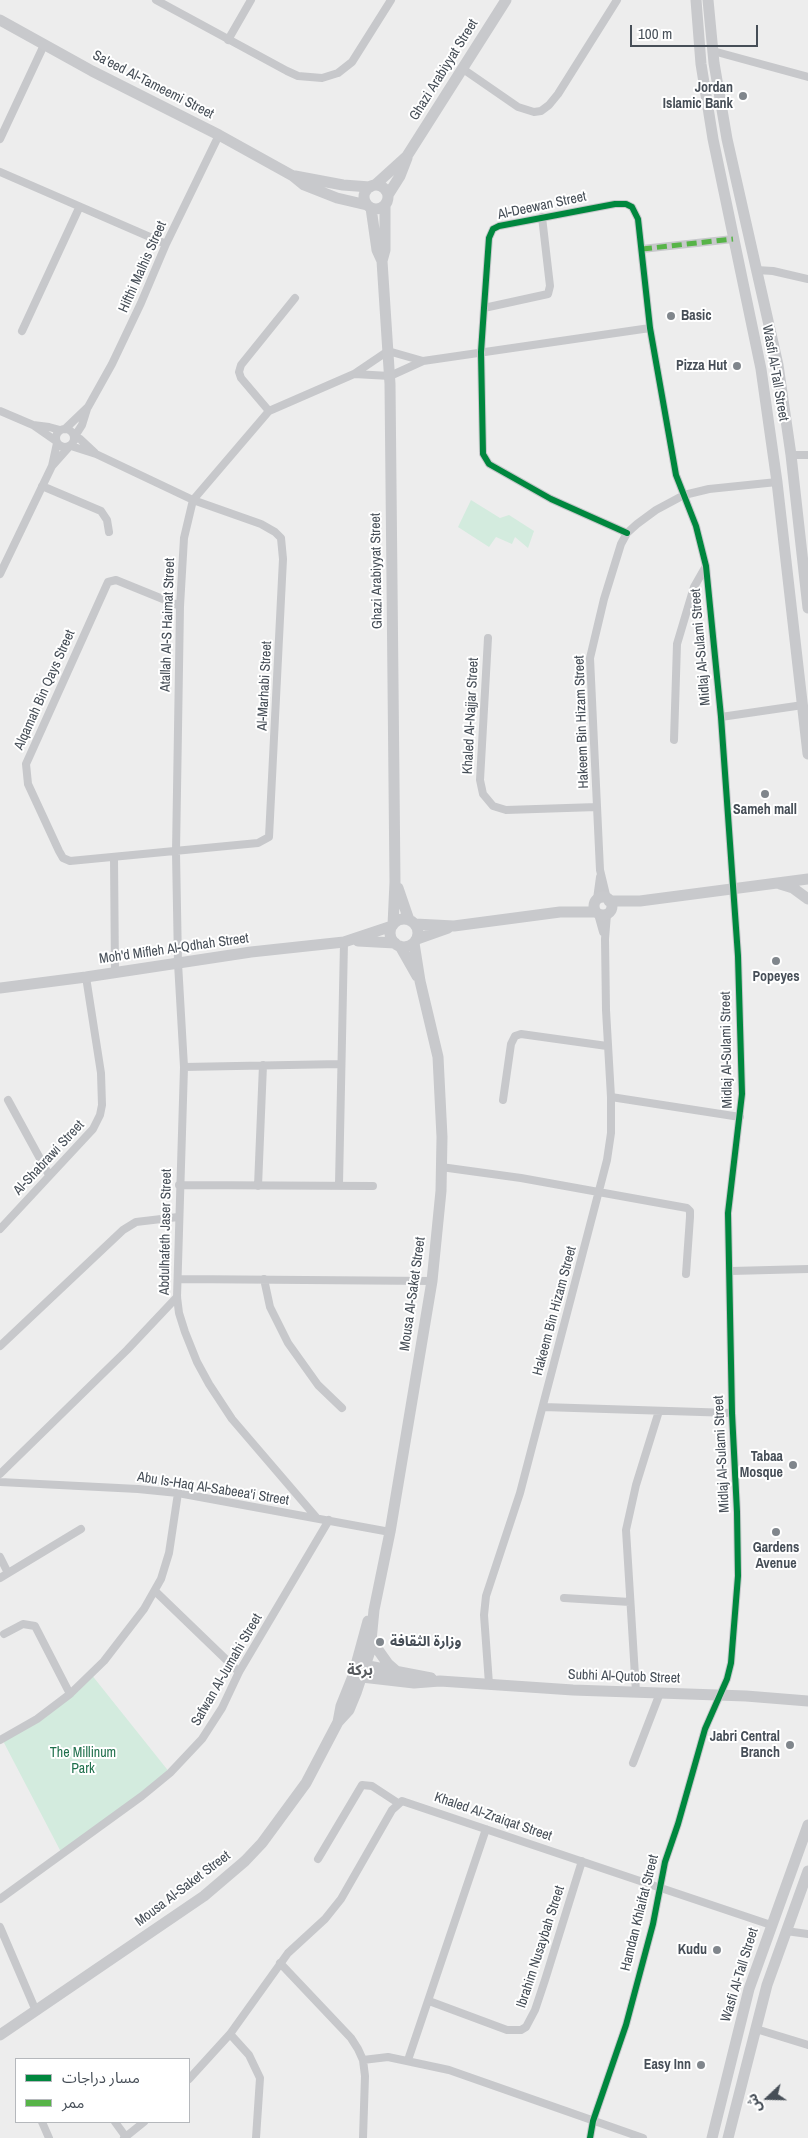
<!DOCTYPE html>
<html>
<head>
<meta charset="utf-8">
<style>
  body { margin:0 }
  #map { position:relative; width:808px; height:2138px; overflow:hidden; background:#ededed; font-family:"Archivo Narrow","Noto Sans Arabic",sans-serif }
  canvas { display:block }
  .legend { position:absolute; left:15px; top:2058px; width:175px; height:65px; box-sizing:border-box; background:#fff; border:1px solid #b5b8bc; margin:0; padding:6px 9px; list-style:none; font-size:15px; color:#464e57 }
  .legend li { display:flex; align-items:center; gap:10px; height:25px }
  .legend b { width:25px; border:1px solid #b5b8bc }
  .north { position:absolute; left:743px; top:2073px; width:50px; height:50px; -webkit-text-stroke:4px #fff; paint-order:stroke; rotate:249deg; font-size:14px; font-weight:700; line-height:20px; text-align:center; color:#464e57 }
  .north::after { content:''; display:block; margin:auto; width:18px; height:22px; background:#464e57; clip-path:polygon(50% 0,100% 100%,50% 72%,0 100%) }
  .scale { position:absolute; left:630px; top:25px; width:128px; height:22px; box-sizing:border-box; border:2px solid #464e57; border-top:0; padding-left:6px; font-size:15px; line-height:18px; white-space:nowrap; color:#464e57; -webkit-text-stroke:4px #fff; paint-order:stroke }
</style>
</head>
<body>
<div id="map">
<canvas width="808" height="2138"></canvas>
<ul class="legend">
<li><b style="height:6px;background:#00873e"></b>مسار دراجات</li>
<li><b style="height:6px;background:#57b448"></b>ممر</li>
</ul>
<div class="north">ش</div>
<div class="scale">100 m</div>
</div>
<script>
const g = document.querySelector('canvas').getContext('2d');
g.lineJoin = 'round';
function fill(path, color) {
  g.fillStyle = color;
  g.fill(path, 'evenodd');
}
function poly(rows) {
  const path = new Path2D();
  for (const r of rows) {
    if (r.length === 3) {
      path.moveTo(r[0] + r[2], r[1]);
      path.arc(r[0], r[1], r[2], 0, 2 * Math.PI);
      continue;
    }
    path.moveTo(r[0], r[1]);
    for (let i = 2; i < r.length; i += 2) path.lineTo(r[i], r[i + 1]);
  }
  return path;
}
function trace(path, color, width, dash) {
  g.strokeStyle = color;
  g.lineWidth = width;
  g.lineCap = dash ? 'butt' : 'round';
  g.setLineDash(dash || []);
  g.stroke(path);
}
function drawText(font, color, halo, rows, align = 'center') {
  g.font = font + ' "Archivo Narrow","Noto Sans Arabic",sans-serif';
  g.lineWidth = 4;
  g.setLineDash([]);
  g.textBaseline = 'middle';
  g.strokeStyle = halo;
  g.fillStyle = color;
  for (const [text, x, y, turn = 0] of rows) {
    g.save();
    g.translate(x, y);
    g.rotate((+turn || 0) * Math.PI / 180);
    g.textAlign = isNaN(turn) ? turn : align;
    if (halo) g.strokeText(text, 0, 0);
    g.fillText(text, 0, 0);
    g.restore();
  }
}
const green = poly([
  [471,500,500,518,509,515,534,531,528,548,515,537,512,544,496,537,489,547,458,527],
  [91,1674,170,1773,62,1854,2,1739,15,1732]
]);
const street = poly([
  [156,0,287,71,298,76,322,78,338,73,352,62,391,0],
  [228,40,251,0],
  [713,51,808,77],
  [463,69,518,107,534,112,541,111,549,105,558,94,617,0],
  [0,139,44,45],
  [0,172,166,244],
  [642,249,733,239],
  [756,270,773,271,808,279],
  [484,308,548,294,550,286,542,217],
  [22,331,79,208],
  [354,374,390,376,423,361,650,328],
  [0,411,33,425,56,441],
  [269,411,241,378,239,372,241,365,295,298],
  [33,425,49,427,60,430],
  [65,438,9],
  [65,429,88,407,112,364,141,303,166,244,219,135],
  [75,436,82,425,87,409],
  [75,438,80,439,95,453],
  [71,446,96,454,193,500,261,524,275,532,281,538,283,559,269,837,258,843,70,861,63,858,59,851,28,784,26,764,108,582,116,580,180,606],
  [791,455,808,455],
  [52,466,68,448],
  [42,486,101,511,107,520,109,532],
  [0,574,52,466,57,443],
  [488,638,480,780,483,794,493,806,506,810,597,807],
  [721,717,803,705],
  [674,740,677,644,694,587,706,566],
  [114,858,115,973],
  [597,899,600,877],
  [607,899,600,870,590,658,604,599,621,544,627,533,637,524,656,510,684,495,709,489,777,482],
  [598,914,603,932],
  [184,1067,341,1064],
  [611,1097,740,1117],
  [8,1100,49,1175],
  [503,1100,511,1044,515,1036,521,1034,607,1046],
  [441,1167,521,1178,687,1208,690,1211,690,1217,686,1274],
  [339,1184,344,942],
  [179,1185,373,1186],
  [258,1186,263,1065],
  [0,1229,93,1129,100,1115,102,1105,101,1073,86,977],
  [731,1271,808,1269],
  [178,1279,432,1281],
  [264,1279,270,1307,288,1343,318,1385,342,1408],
  [0,1346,123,1230,136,1222,178,1217],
  [543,1407,732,1413],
  [0,1474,127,1350,177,1297],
  [0,1482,138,1489,178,1493,390,1532],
  [316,1517,232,1419,209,1384,197,1362,185,1332,179,1313,177,1297,184,1067,178,963,176,852,180,606,184,538,193,500,269,411,354,374,388,351,423,361],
  [0,1557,8,1573],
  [0,1578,81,1529],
  [155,1591,239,1672],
  [564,1598,630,1602],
  [4,1634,23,1624,35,1626,70,1694],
  [489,1684,484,1615,486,1596,520,1493,607,1160,611,1133,611,1097,606,1010,605,939,607,914],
  [636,1692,626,1530,636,1485,659,1411],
  [0,1740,37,1719,70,1694,104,1661,144,1609,161,1579,169,1553,178,1493],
  [633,1763,660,1693],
  [318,1859,362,1785,372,1786,398,1803],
  [0,1899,142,1796,170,1773,202,1739,222,1708,239,1672,329,1520],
  [0,1927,36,2011],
  [786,1931,808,1934],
  [280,1963,351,2038,358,2049,363,2060,365,2076,363,2138],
  [429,2001,507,2030,521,2030,526,2027,535,2010,545,1980,582,1861],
  [756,2029,808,2045],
  [230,2034,249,2055,260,2078,256,2138],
  [363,2060,388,2057,449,2070,643,2138],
  [408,2060,486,1829],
  [189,2079,230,2034,288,1953,325,1919,341,1899,392,1810,402,1801,771,1925],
  [42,2122,49,2138],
  [115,2122,126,2137],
  [124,2138,144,2122],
  [590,2138,593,2121,626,2025,653,1924,665,1862,678,1824,705,1729,727,1679,731,1663,738,1576,737,1512,732,1413,728,1213,742,1094,738,956,721,717,706,566,696,526,676,475,650,328,638,219,632,207,626,204,615,204,499,226,493,229,489,238,484,308,481,352,483,454,489,464,551,499,627,533]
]);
const secondary = poly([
  [696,0,701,64,713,139,761,369,777,482,808,754],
  [708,0,714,63,727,139,778,365,791,455,808,608],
  [0,20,92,71,219,135,293,176,304,185,337,198,367,205],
  [295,176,343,185,370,187],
  [375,185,407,156,506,0],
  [376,197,12],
  [388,195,400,176,407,158],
  [371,208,377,250,382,261,390,384,395,882,393,925],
  [382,261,385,250,385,205],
  [780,884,793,888,808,899],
  [398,888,409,920],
  [603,906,9],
  [609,901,640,901,808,879],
  [404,933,14],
  [415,924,454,926,560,912,596,912],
  [417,939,448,928],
  [358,941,395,943],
  [400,946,417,976],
  [0,988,86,977,251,952,344,942,392,926],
  [371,1640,388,1664,396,1671],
  [358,1664,431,1678],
  [353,1676,414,1683,440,1681,573,1690,746,1696,808,1701],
  [338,1722,341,1706,353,1676,368,1621],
  [0,2035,204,1896,245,1861,262,1843,306,1783,338,1722,349,1710,356,1693,370,1651,374,1610,390,1532,432,1281,441,1191,442,1137,438,1057,420,981,414,943],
  [712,2138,749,1989,808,1825],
  [728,2138,767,1985,808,1871]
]);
const quiet = poly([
  [642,249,733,239]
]);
const cycleway = poly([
  [590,2138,593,2121,626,2025,653,1924,665,1862,678,1824,705,1729,727,1679,731,1663,738,1576,737,1512,732,1413,728,1213,742,1094,738,956,721,717,706,566,696,526,676,475,650,328,638,219,632,207,626,204,615,204,499,226,493,229,489,238,484,308,481,352,483,454,489,464,551,499,627,533]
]);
const markers = [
  [743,96,5,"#80868c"],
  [671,316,5,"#80868c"],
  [737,366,5,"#80868c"],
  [765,794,5,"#80868c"],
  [776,961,5,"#80868c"],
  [793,1465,5,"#80868c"],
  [776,1532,5,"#80868c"],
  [380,1642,5,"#80868c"],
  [790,1745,5,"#80868c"],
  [717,1950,5,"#80868c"],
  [701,2065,5,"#80868c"]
];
const streetNames = [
  ["Ghazi Arabiyyat Street",444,70,-58],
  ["Sa'eed Al-Tameemi Street",153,85,27],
  ["Al-Deewan Street",542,206,-12],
  ["Hifthi Malhis Street",143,267,-66],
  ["Wasfi Al-Tall Street",775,373,80],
  ["Ghazi Arabiyyat Street",377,571,-91],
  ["Atallah Al-S Haimat Street",168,625,-88],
  ["Midlaj Al-Sulami Street",701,647,-95],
  ["Al-Marhabi Street",265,686,-87],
  ["Alqamah Bin Qays Street",45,690,-66],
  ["Khaled Al-Najjar Street",471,716,-87],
  ["Hakeem Bin Hizam Street",582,722,-92],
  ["Moh'd Mifleh Al-Qdhah Street",174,949,-8],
  ["Midlaj Al-Sulami Street",727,1050,-91],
  ["Al-Shabrawi Street",49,1158,-47],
  ["Abdulhafeth Jaser Street",166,1232,-89],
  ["Mousa Al-Saket Street",413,1294,-82],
  ["Hakeem Bin Hizam Street",555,1311,-75],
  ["Midlaj Al-Sulami Street",722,1454,-93],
  ["Abu Is-Haq Al-Sabeea'i Street",213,1489,9],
  ["Safwan Al-Jumahi Street",227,1670,-60],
  ["Subhi Al-Qutob Street",624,1677,2],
  ["Khaled Al-Zraiqat Street",493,1817,19],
  ["Mousa Al-Saket Street",183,1889,-37],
  ["Hamdan Khlaifat Street",640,1913,-76],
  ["Ibrahim Nusaybah Street",541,1947,-72],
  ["Wasfi Al-Tall Street",740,1975,-73]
];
const poiNames = [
  ["Jordan",733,88],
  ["Islamic Bank",733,104],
  ["Basic",681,316,"left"],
  ["Pizza Hut",727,366],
  ["Sameh mall",765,810,"center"],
  ["Popeyes",776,977,"center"],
  ["Tabaa",783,1457],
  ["Mosque",783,1473],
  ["Gardens",776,1548,"center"],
  ["Avenue",776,1564,"center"],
  ["وزارة الثقافة",390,1642,"left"],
  ["Jabri Central",780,1737],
  ["Branch",780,1753],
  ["Kudu",707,1950],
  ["Easy Inn",691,2065]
];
const parkNames = [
  ["The Millinum",83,1753],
  ["Park",83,1769]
];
const neighbourhoodNames = [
  ["بركة",360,1671]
];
fill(green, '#d3ebde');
trace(street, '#c7c8cb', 8);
trace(secondary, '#c8c9cc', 11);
trace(quiet, '#57b448', 5, [10, 5]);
trace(cycleway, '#00873e', 6);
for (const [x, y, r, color] of markers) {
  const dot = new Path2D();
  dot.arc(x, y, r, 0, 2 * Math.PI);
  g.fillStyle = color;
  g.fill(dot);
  trace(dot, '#fff', 2);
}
drawText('14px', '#464e57', '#fff', streetNames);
drawText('bold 14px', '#464e57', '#fff', poiNames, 'right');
drawText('14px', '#20704d', '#fff', parkNames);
drawText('bold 15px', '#595c60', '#fff', neighbourhoodNames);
</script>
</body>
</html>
